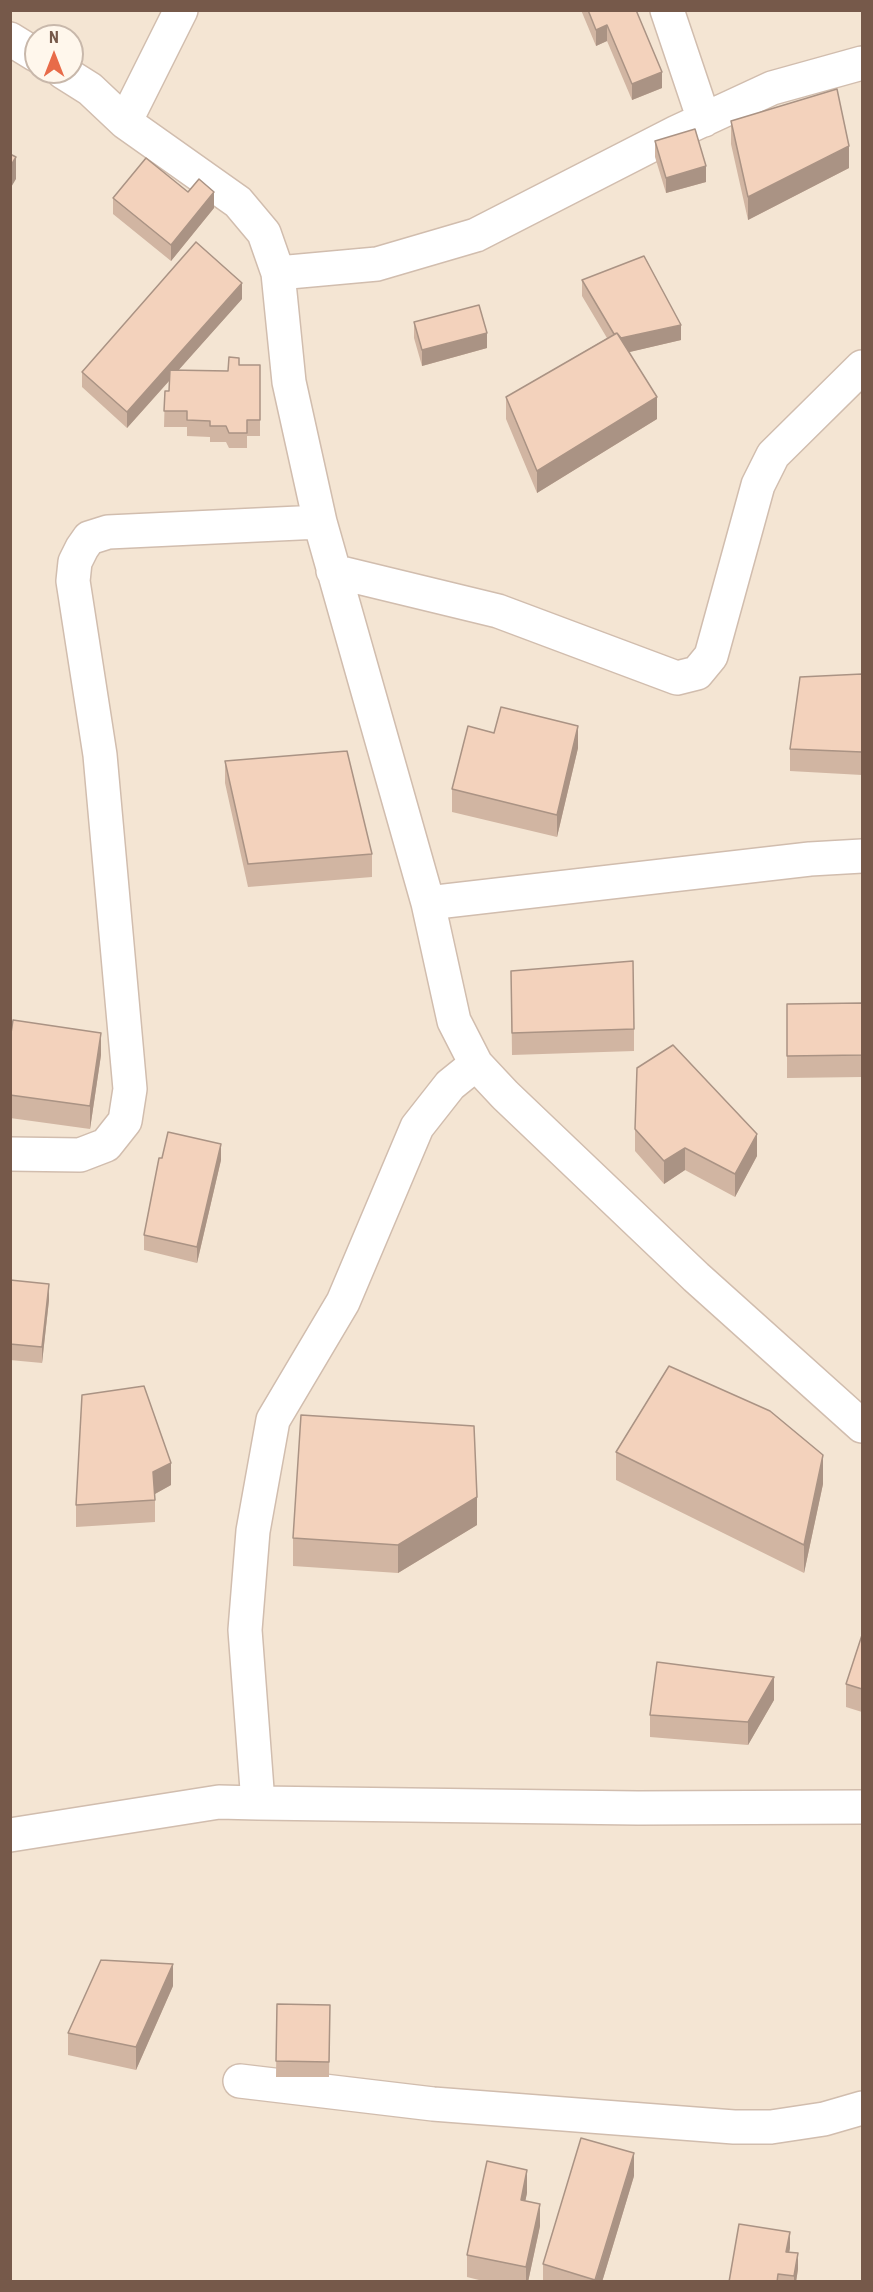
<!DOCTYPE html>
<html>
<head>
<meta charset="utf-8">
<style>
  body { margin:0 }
  #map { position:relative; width:873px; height:2292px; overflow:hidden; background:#fdf3e5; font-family:"Roboto Condensed",sans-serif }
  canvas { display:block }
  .frame { position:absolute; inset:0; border:12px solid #76594a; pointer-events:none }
  .north { position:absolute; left:24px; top:24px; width:60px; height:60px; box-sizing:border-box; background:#fff7ec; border:2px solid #c8b8ab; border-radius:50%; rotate:0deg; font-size:16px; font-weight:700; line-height:24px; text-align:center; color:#76594a }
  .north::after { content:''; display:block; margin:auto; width:21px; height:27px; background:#e86b49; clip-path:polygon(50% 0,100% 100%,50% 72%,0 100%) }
</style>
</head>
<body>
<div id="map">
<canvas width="873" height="2292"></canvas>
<div class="frame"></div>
<div class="north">N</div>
</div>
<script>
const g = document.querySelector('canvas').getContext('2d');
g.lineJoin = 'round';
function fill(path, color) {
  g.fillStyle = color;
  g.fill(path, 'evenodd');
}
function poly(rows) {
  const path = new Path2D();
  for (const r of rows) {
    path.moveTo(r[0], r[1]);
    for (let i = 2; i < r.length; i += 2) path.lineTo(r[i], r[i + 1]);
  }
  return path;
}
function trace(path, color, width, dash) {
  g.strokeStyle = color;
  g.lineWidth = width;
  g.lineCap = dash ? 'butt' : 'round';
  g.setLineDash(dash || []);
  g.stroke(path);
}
const residential = poly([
  [11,11,862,11,862,2281,11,2281],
  [36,36,72,36,72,72,36,72]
]);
const minor = poly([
  [667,10,704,120],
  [10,39,36,55],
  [63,72,90,89,125,122,238,202,264,233,278,273,289,382,320,522,428,903,454,1021,476,1064,505,1095,696,1277,862,1426],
  [125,122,181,10],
  [278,273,377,264,476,235,677,132,772,88,862,63],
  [333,571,498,611,677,678,697,673,711,656,758,485,773,455,862,367],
  [428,903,810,859,862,856],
  [10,1154,80,1155,106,1145,125,1121,130,1089,100,755,73,581,75,562,82,548,89,538,108,532,320,522],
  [258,1803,638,1808,862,1807],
  [10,1835,219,1802,258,1803,245,1630,253,1531,273,1420,343,1302,417,1127,450,1085,476,1064],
  [240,2081,433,2104,734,2127,771,2127,824,2119,862,2108]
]);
const wall = poly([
  [581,10,636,10,662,88,632,100,607,41,596,46],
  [731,121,849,168,748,220,731,144],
  [655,141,706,182,666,193,655,157],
  [188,192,214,208,171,261,113,214,113,198],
  [582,280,681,340,629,352,657,419,537,493,506,419,506,397,607,338,582,296],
  [242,299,178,370,228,371,239,365,260,365,260,436,247,436,247,448,229,448,226,442,210,442,210,437,187,436,187,427,164,427,165,391,169,391,170,380,127,428,82,387,82,372],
  [414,322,487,348,422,366,414,338],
  [862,674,862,775,790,771,790,749],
  [494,733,578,748,557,837,452,812,452,789],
  [225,761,372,854,372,877,248,887,225,783],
  [511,971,634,1029,634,1051,512,1055],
  [862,1003,862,1077,787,1078,787,1004],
  [10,1040,101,1055,90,1129,10,1118],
  [635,1129,757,1156,735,1197,685,1170,664,1184,635,1151],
  [221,1160,197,1263,144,1250,144,1235],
  [10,1280,49,1300,42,1363,10,1360],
  [616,1452,823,1484,804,1573,616,1480],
  [171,1485,155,1494,155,1522,76,1527,76,1505],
  [477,1525,398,1573,293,1566,293,1538],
  [862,1635,862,1712,846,1707,846,1684],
  [774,1700,748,1745,650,1737,650,1715],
  [173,1986,136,2070,68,2055,68,2033],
  [277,2004,330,2005,329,2077,276,2077],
  [634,2176,602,2282,543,2282,543,2264],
  [527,2193,525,2201,540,2226,528,2282,487,2282,467,2277,467,2255],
  [790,2248,789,2252,798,2269,796,2282,729,2282]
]);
const shadedWall = poly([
  [607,25,607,41,596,46,596,30],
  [662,72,662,88,632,100,632,84],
  [849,146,849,168,748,220,748,197],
  [16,157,16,179,10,189,10,167],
  [706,166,706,182,666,193,666,178],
  [214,192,214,208,171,261,171,245],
  [242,283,242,299,127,428,127,412],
  [681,325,681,340,617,355,617,339],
  [487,333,487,348,422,366,422,350],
  [657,397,657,419,537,493,537,471],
  [578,726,578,748,557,837,557,815],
  [101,1033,101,1055,90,1129,90,1106],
  [757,1134,757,1156,735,1197,735,1174],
  [221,1144,221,1160,197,1263,197,1247],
  [685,1148,685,1170,664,1184,664,1161],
  [49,1284,49,1300,42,1363,42,1347],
  [823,1455,823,1484,804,1573,804,1545],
  [171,1463,171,1485,153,1495,153,1472],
  [477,1497,477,1525,398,1573,398,1545],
  [774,1677,774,1700,748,1745,748,1722],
  [173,1964,173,1986,136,2070,136,2047],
  [634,2153,634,2176,602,2282,595,2282],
  [527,2170,527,2193,521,2222,521,2200],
  [540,2204,540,2226,528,2282,526,2282,526,2267],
  [790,2232,790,2248,786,2268,786,2252],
  [798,2253,798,2269,796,2282,794,2282,794,2276]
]);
const building = poly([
  [588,10,636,10,662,72,632,84,607,25,596,30,588,10],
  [837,89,849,146,748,197,731,121,837,89],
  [695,129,706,166,666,178,655,141,695,129],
  [10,154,16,157,10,167,10,154],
  [146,158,188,192,199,179,214,192,171,245,113,198,146,158],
  [196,242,242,283,127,412,82,372,196,242],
  [644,256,681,325,621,338,617,333,614,334,582,280,644,256],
  [479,305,487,333,422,350,414,322,479,305],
  [617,333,657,397,537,471,506,397,617,333],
  [229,357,239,358,239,365,260,365,260,420,247,420,247,433,229,433,226,426,210,426,210,421,187,420,187,411,164,411,165,391,169,391,170,370,228,371,229,357],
  [862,674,862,752,790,749,800,677,862,674],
  [501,707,578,726,557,815,452,789,468,726,494,733,501,707],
  [347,751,372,854,248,864,225,761,347,751],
  [633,961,634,1029,512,1033,511,971,633,961],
  [862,1003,862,1055,787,1056,787,1004,862,1003],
  [13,1020,101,1033,90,1106,10,1095,10,1040,13,1020],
  [673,1045,757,1134,735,1174,685,1148,664,1161,635,1129,637,1068,673,1045],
  [168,1132,221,1144,197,1247,144,1235,159,1158,162,1158,168,1132],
  [10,1280,49,1284,42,1347,10,1344,10,1280],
  [669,1366,770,1411,823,1455,804,1545,616,1452,669,1366],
  [144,1386,171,1463,153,1472,155,1500,76,1505,82,1395,144,1386],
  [301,1415,474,1426,477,1497,398,1545,293,1538,301,1415],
  [862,1635,862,1689,846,1684,862,1635],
  [657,1662,774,1677,748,1722,650,1715,657,1662],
  [101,1960,173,1964,136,2047,68,2033,101,1960],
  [277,2004,330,2005,329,2062,276,2061,277,2004],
  [581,2138,634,2153,595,2280,543,2264,581,2138],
  [487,2161,527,2170,521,2200,540,2204,526,2267,467,2255,487,2161],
  [739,2224,790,2232,786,2252,798,2253,794,2276,778,2274,777,2282,729,2282,739,2224]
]);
fill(residential, '#f4e5d3');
trace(minor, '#d1bdae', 36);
trace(minor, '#fff', 33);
fill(wall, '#d1b5a2');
fill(shadedWall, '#aa9384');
fill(building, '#f3d2bc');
trace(building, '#aa9384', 1.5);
</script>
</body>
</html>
